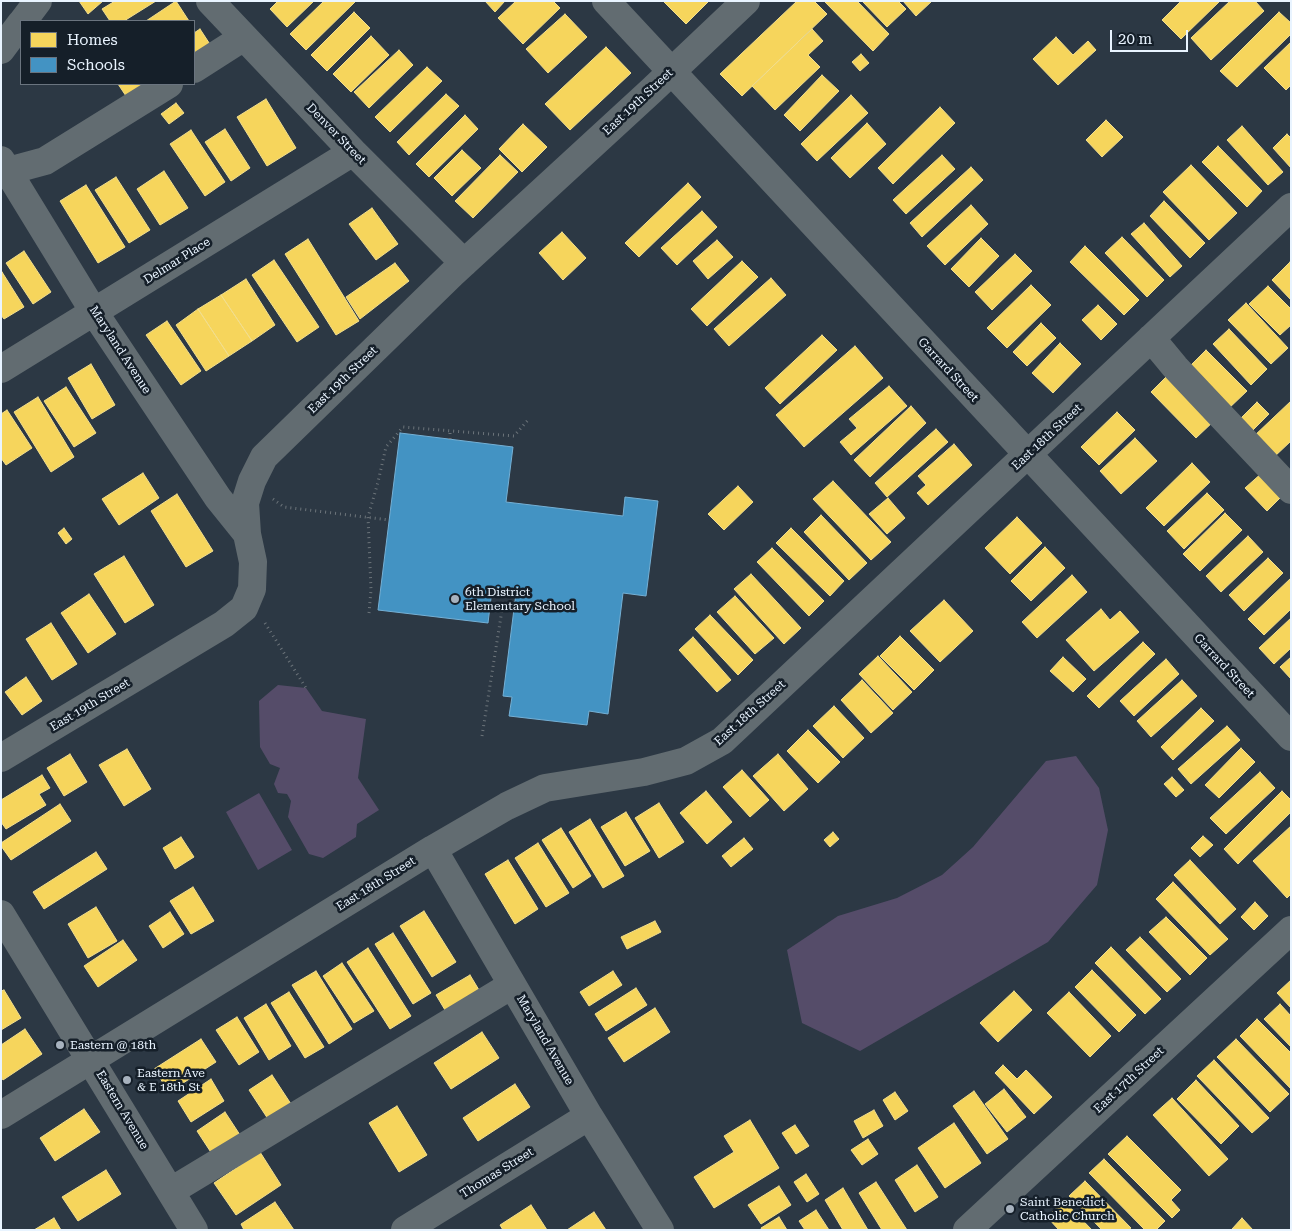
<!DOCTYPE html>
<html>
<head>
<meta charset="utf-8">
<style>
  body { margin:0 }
  #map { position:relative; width:1292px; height:1231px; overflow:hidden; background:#2c3844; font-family:"Roboto Serif",serif }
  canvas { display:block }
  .frame { position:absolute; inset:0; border:2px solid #e9f4ff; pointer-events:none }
  .legend { position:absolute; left:20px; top:20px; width:175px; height:65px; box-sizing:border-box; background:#151f29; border:1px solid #6a747f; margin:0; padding:6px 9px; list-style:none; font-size:15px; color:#e9f4ff }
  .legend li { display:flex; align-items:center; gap:10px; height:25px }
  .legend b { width:25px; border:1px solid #6a747f }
  .scale { position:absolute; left:1110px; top:30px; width:78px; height:22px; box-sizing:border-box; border:2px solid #e9f4ff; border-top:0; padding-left:6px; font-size:15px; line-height:18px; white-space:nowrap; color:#e9f4ff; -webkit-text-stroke:4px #151f29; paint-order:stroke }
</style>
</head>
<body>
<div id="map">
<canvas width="1292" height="1231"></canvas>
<div class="frame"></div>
<ul class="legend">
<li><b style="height:14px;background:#f6d55c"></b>Homes</li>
<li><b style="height:14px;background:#4393c3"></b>Schools</li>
</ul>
<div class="scale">20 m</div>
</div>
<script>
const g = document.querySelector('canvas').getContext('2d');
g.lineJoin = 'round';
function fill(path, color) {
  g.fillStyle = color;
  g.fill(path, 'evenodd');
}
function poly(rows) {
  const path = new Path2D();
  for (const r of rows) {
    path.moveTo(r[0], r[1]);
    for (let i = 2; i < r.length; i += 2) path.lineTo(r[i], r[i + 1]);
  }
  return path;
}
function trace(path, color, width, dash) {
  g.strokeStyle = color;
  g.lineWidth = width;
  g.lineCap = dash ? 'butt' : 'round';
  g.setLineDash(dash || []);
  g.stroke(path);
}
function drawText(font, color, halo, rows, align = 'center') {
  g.font = font + ' "Roboto Serif",serif';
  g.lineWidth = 5;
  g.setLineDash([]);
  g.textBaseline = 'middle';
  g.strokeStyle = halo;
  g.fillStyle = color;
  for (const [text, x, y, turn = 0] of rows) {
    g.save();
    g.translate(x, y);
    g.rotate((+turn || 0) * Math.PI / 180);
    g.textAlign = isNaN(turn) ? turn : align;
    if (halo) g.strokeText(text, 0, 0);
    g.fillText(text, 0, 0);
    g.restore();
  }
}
const green = poly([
  [278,685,306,688,322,711,366,719,358,778,379,810,357,824,356,837,323,858,309,854,288,817,291,801,287,794,278,793,274,784,280,768,270,764,260,747,259,701],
  [1076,756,1099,788,1108,830,1097,885,1048,942,860,1051,802,1023,787,950,838,916,897,898,942,875,973,847,1046,761],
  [259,793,292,850,258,870,226,812]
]);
const homes = poly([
  [79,1,103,1,88,14,79,1],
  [115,1,156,1,124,21,110,21,102,9,115,1],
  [176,1,189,21,146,21,176,1],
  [278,1,314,1,287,27,270,9,278,1],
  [324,1,356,1,306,50,290,34,324,1],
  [485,1,505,1,495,12,485,1],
  [516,1,553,1,560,8,523,44,498,18,516,1],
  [663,1,709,1,686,24,663,1],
  [797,1,814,1,827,14,742,96,720,74,797,1],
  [824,1,857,1,889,34,873,51,824,1],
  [862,1,898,1,906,9,887,27,862,1],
  [903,1,932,1,916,16,903,1],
  [1181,1,1220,1,1181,39,1162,20,1181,1],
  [1230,1,1255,1,1264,11,1211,60,1191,38,1230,1],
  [354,12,370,28,327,71,311,55,354,12],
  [1279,12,1291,23,1291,34,1237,87,1220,71,1279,12],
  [565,14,587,37,548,73,526,49,565,14],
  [200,29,215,52,194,66,194,33,200,29],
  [812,29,823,41,808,55,820,67,775,110,752,86,812,29],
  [371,36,389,55,351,92,333,74,371,36],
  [1056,37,1073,55,1088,41,1096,50,1058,85,1033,59,1056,37],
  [1291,42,1291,85,1286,90,1264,68,1291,42],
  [606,47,631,73,570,130,545,104,606,47],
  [399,50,413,65,369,108,354,92,399,50],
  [861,54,869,63,860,71,852,62,861,54],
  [427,67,442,81,390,132,375,117,427,67],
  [822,75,839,91,800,131,784,115,822,75],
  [118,84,139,84,141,86,126,96,118,84],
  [446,94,459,106,409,155,397,142,446,94],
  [851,95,868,113,817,161,801,144,851,95],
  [266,99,296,148,267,166,237,117,266,99],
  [176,103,184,113,169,124,161,114,176,103],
  [940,107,955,123,893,184,878,168,940,107],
  [465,115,478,129,429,177,416,164,465,115],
  [1106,120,1123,137,1102,157,1086,140,1106,120],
  [867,123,886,144,850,178,831,158,867,123],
  [523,124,547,147,522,172,499,149,523,124],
  [1242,126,1283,172,1268,185,1227,140,1242,126],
  [225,129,250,168,231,181,205,142,225,129],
  [191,130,225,182,205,196,170,144,191,130],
  [1287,134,1291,138,1291,168,1273,148,1287,134],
  [1218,146,1262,191,1247,207,1202,162,1218,146],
  [462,150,481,168,452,196,434,178,462,150],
  [500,155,518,172,473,218,455,201,500,155],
  [942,155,955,169,906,214,893,200,942,155],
  [1191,165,1237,213,1209,240,1163,192,1191,165],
  [971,167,983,180,922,237,910,223,971,167],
  [164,171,188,208,160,225,137,189,164,171],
  [116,177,150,230,129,243,95,190,116,177],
  [688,183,701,197,639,257,625,243,688,183],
  [86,185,125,247,98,263,60,201,86,185],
  [1164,201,1205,243,1190,258,1150,216,1164,201],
  [971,205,988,224,945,265,927,246,971,205],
  [372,208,398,244,376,260,349,224,372,208],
  [702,211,717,227,677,265,661,248,702,211],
  [1144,223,1182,266,1170,277,1131,234,1144,223],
  [562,232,586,258,563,280,539,253,562,232],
  [1122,237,1164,280,1147,297,1105,253,1122,237],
  [981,238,999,256,969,287,951,269,981,238],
  [308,239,359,321,336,335,285,254,308,239],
  [717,240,733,257,708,279,693,261,717,240],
  [1085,246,1139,300,1124,315,1070,262,1085,246],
  [24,251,51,292,33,304,6,263,24,251],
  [1015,254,1032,271,992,310,975,292,1015,254],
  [274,260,319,327,297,342,252,275,274,260],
  [742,261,758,277,707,326,691,309,742,261],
  [1290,262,1291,263,1291,300,1272,280,1290,262],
  [395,263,409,281,360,319,346,297,395,263],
  [2,272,24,307,4,319,1,315,2,272],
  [771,278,786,295,729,346,714,329,771,278],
  [246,279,275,325,252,341,221,295,246,279],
  [1031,285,1051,305,1007,348,987,328,1031,285],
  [1268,286,1291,309,1291,325,1280,335,1249,304,1268,286],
  [221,295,252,341,229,356,198,309,221,295],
  [1246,303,1288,348,1271,364,1228,320,1246,303],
  [1098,305,1117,324,1101,340,1082,320,1098,305],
  [198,309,229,356,206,371,176,325,198,309],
  [167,321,201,371,181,385,146,335,167,321],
  [1041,323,1056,338,1027,366,1013,352,1041,323],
  [1229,329,1267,369,1251,385,1213,344,1229,329],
  [822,335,837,350,780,404,765,388,822,335],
  [1060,343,1081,364,1053,393,1032,373,1060,343],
  [855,346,883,378,804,447,776,415,855,346],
  [1206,350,1247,391,1226,411,1186,370,1206,350],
  [91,364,115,405,92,419,68,378,91,364],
  [1170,373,1215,420,1196,438,1151,392,1170,373],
  [889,386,907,406,851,455,840,442,857,428,849,419,889,386],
  [66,387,96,433,74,447,44,401,66,387],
  [38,397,74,457,51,472,14,412,38,397],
  [1291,401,1291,441,1273,458,1253,437,1291,401],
  [1257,402,1269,414,1252,431,1240,419,1257,402],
  [911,406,926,423,870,477,854,460,911,406],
  [7,410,32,448,6,465,1,458,1,414,7,410],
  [1117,412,1135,430,1099,465,1081,447,1117,412],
  [936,429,948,442,887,497,875,483,936,429],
  [1135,438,1157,461,1121,494,1100,471,1135,438],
  [954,444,972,465,928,505,917,493,926,485,918,476,954,444],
  [1192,463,1210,482,1164,526,1146,508,1192,463],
  [1263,472,1284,494,1267,511,1245,488,1263,472],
  [143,473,159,498,119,525,102,499,143,473],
  [833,481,891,542,871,560,813,499,833,481],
  [738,486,753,502,724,530,708,514,738,486],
  [1207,493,1224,510,1184,549,1167,531,1207,493],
  [177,494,213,551,186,567,151,511,177,494],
  [888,498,905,518,887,534,869,514,888,498],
  [1225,513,1242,530,1200,571,1183,554,1225,513],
  [821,515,867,563,849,580,804,532,821,515],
  [1017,517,1042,543,1010,574,985,548,1017,517],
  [64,528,72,539,66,544,58,533,64,528],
  [791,528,844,581,830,596,776,543,791,528],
  [1248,536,1263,552,1221,592,1206,576,1248,536],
  [1045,547,1065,568,1031,601,1011,581,1045,547],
  [772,548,824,601,809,616,757,562,772,548],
  [124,556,154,605,125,623,94,574,124,556],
  [1268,558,1283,573,1244,611,1229,595,1268,558],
  [751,574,801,628,784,644,734,589,751,574],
  [1072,575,1087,592,1037,638,1022,622,1072,575],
  [1291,578,1291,609,1264,635,1248,619,1291,578],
  [89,594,116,634,88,653,61,613,89,594],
  [735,596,774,638,755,654,717,612,735,596],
  [944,600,973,631,940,662,910,631,944,600],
  [1101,609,1110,620,1120,611,1139,632,1094,671,1066,640,1101,609],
  [710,615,753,660,738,675,695,629,710,615],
  [1291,618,1291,648,1274,664,1259,648,1291,618],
  [51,623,77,664,52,680,26,639,51,623],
  [900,636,934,670,914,690,880,656,900,636],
  [693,637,731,680,717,692,679,650,693,637],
  [1143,642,1155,654,1099,708,1087,696,1143,642],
  [878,656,912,692,893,710,859,674,878,656],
  [1063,657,1086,679,1073,692,1050,671,1063,657],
  [1291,657,1291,679,1280,667,1291,657],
  [1166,659,1179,674,1134,716,1120,701,1166,659],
  [26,677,42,701,22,715,5,692,26,677],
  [862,680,893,713,871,733,841,700,862,680],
  [1182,680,1197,696,1151,737,1137,721,1182,680],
  [834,706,864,738,843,758,813,726,834,706],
  [1201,708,1214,721,1173,760,1161,747,1201,708],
  [1227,726,1240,740,1191,784,1178,769,1227,726],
  [808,730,840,762,818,783,787,751,808,730],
  [1241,748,1255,762,1219,798,1205,785,1241,748],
  [127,749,151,789,124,806,99,765,127,749],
  [70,754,87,782,64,796,47,768,70,754],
  [778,754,808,789,784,811,753,776,778,754],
  [742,770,769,800,750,817,723,787,742,770],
  [1260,772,1275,788,1226,834,1210,818,1260,772],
  [42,775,50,788,39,794,46,805,6,829,1,822,1,800,42,775],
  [1172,777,1184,790,1176,797,1164,784,1172,777],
  [706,791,732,822,707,844,680,813,706,791],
  [1282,791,1291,800,1291,812,1238,864,1224,849,1282,791],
  [659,803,684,842,659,858,635,818,659,803],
  [60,804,71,821,11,860,1,846,1,843,60,804],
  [626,812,650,851,625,866,601,827,626,812],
  [590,819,624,876,603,888,569,832,590,819],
  [1291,826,1291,894,1287,898,1253,861,1291,826],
  [561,828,591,876,573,888,542,840,561,828],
  [833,832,839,839,830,847,824,840,833,832],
  [1203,836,1213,845,1200,857,1191,848,1203,836],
  [181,837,194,857,175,869,163,848,181,837],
  [744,838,753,849,731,867,722,856,744,838],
  [538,843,569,893,546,907,515,858,538,843],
  [96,852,107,869,44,909,33,892,96,852],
  [508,860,538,909,515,924,485,874,508,860],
  [1190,860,1236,909,1220,924,1174,875,1190,860],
  [1173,882,1228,939,1210,955,1156,899,1173,882],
  [193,887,214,921,191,934,170,901,193,887],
  [1255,902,1268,916,1254,930,1241,917,1255,902],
  [96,907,117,941,88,958,68,924,96,907],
  [424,911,456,962,432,977,400,926,424,911],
  [170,912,184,934,163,948,149,926,170,912],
  [1166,917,1207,958,1190,975,1149,932,1166,917],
  [655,921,661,932,627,949,621,937,655,921],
  [393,933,431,993,413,1004,375,944,393,933],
  [1140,937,1181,979,1167,992,1126,950,1140,937],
  [123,940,137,960,98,987,84,966,123,940],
  [1111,947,1161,999,1145,1014,1095,963,1111,947],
  [368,948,411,1016,390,1029,347,962,368,948],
  [342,963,374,1011,354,1023,323,976,342,963],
  [1092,970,1136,1015,1119,1032,1075,987,1092,970],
  [316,971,352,1029,329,1044,292,985,316,971],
  [613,971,622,985,589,1006,580,992,613,971],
  [470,975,482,995,448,1015,436,995,470,975],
  [1291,980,1291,1008,1277,993,1291,980],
  [636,988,647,1005,606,1031,595,1014,636,988],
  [4,990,21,1018,1,1030,1,991,4,990],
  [1014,991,1032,1010,998,1042,980,1023,1014,991],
  [289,992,324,1047,305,1058,271,1003,289,992],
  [1069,992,1111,1036,1090,1057,1047,1013,1069,992],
  [266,1004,291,1046,269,1060,244,1018,266,1004],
  [1280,1004,1291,1016,1291,1047,1264,1019,1280,1004],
  [655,1008,670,1032,624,1062,608,1038,655,1008],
  [237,1017,259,1052,239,1065,216,1030,237,1017],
  [1257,1019,1291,1053,1291,1089,1240,1036,1257,1019],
  [25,1029,42,1054,3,1080,1,1077,1,1045,25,1029],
  [482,1032,499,1058,451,1089,434,1063,482,1032],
  [201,1039,216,1062,169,1092,154,1069,201,1039],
  [1236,1039,1289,1094,1270,1112,1217,1057,1236,1039],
  [1214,1060,1269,1118,1252,1133,1197,1076,1214,1060],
  [1003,1065,1017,1079,1026,1070,1052,1097,1034,1114,995,1073,1003,1065],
  [272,1075,291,1104,268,1119,249,1090,272,1075],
  [211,1079,224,1101,191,1122,178,1101,211,1079],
  [1196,1080,1239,1126,1221,1144,1177,1099,1196,1080],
  [515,1084,530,1107,478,1141,463,1118,515,1084],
  [1004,1089,1026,1117,1007,1132,985,1104,1004,1089],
  [974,1091,1008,1139,987,1154,953,1106,974,1091],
  [895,1092,908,1111,895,1120,883,1100,895,1092],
  [1172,1098,1228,1159,1209,1176,1153,1115,1172,1098],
  [397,1106,427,1155,399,1172,369,1123,397,1106],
  [84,1109,100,1132,55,1161,40,1138,84,1109],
  [874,1110,883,1126,863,1138,854,1121,874,1110],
  [225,1112,242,1138,214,1157,197,1131,225,1112],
  [750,1120,779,1168,714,1208,694,1177,734,1152,724,1136,750,1120],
  [954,1123,981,1163,945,1188,918,1148,954,1123],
  [795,1125,809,1146,796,1154,782,1133,795,1125],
  [1127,1136,1181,1190,1171,1200,1180,1210,1172,1218,1108,1154,1127,1136],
  [868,1139,878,1154,862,1165,851,1150,868,1139],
  [260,1152,281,1185,236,1215,214,1183,260,1152],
  [1104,1159,1165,1221,1156,1230,1145,1230,1089,1173,1104,1159],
  [917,1165,938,1197,915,1212,895,1180,917,1165],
  [106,1170,121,1194,78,1221,62,1197,106,1170],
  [806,1174,819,1194,807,1202,794,1182,806,1174],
  [1085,1181,1131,1228,1128,1230,1102,1230,1069,1196,1085,1181],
  [876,1182,907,1230,882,1230,859,1193,876,1182],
  [779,1186,791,1205,761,1224,748,1205,779,1186],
  [843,1188,868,1230,843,1230,825,1200,843,1188],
  [1064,1201,1092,1230,1059,1230,1047,1217,1064,1201],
  [275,1202,294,1230,244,1230,241,1224,275,1202],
  [531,1205,547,1230,503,1230,500,1225,531,1205],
  [816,1210,829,1230,805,1230,799,1221,816,1210],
  [594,1212,606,1230,567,1230,594,1212],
  [779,1217,787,1230,762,1230,761,1228,779,1217],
  [54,1218,61,1230,34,1230,54,1218],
  [1242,1218,1253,1230,1232,1229,1242,1218]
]);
const schools = poly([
  [400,433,513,447,506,502,623,516,625,497,658,501,646,596,623,593,608,714,589,711,587,725,509,716,512,697,503,696,516,593,492,590,488,623,378,610,400,433]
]);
const path = poly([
  [450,439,450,430],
  [273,499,284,507,389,520],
  [369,613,371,590,368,517,378,482,386,447,403,427,514,436,529,419],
  [265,623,306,688],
  [482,736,505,591]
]);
const minor = poly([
  [210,1,353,152,464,263],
  [606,1,1291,737],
  [23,21,38,1],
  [1,50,21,23],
  [194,69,244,37],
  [1,160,94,312,218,498,247,534],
  [1,175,8,171,45,161,169,84],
  [1151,338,1175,367,1291,490],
  [1,369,353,152],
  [1,758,224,624,244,608,252,589,253,562,247,534,245,503,252,481,264,457,452,274,651,91,746,1],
  [433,849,589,1116,660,1230],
  [1,914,194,1230],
  [1,1115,433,849,507,806,545,788,644,772,686,761,722,741,1291,207],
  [171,1191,512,985],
  [405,1230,589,1116],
  [967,1230,1291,930]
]);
const markers = [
  [455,599,5,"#a7b2be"],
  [60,1045,5,"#a7b2be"],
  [127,1080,5,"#a7b2be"],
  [1010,1209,5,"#a7b2be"]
];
const streetNames = [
  ["East 19th Street",638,102,-43],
  ["Denver Street",336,134,46],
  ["Delmar Place",177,261,-32],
  ["Maryland Avenue",120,350,57],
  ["Garrard Street",948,370,47],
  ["East 19th Street",343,380,-44],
  ["East 18th Street",1047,437,-43],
  ["Garrard Street",1224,666,47],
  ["East 19th Street",90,705,-31],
  ["East 18th Street",750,713,-42],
  ["East 18th Street",376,884,-32],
  ["Maryland Avenue",545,1040,60],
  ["East 17th Street",1129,1080,-43],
  ["Eastern Avenue",122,1110,59],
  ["Thomas Street",497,1173,-32]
];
const poiNames = [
  ["6th District",465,592],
  ["Elementary School",465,606],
  ["Eastern @ 18th",70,1045],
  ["Eastern Ave",137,1073],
  ["& E 18th St",137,1087],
  ["Saint Benedict",1020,1202],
  ["Catholic Church",1020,1216]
];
fill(green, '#554c69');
fill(homes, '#f6d55c');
trace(homes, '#f2de8d', 1);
fill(schools, '#4393c3');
trace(schools, '#75b0d5', 1);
trace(path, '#6c747a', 3, [1, 4]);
trace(minor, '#626c71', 28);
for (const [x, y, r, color] of markers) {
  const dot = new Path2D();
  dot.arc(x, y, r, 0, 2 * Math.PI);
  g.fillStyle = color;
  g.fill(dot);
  trace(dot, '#151f29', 2);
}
drawText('12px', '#e9f4ff', '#151f29', streetNames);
drawText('12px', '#e9f4ff', '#151f29', poiNames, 'left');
</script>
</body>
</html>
